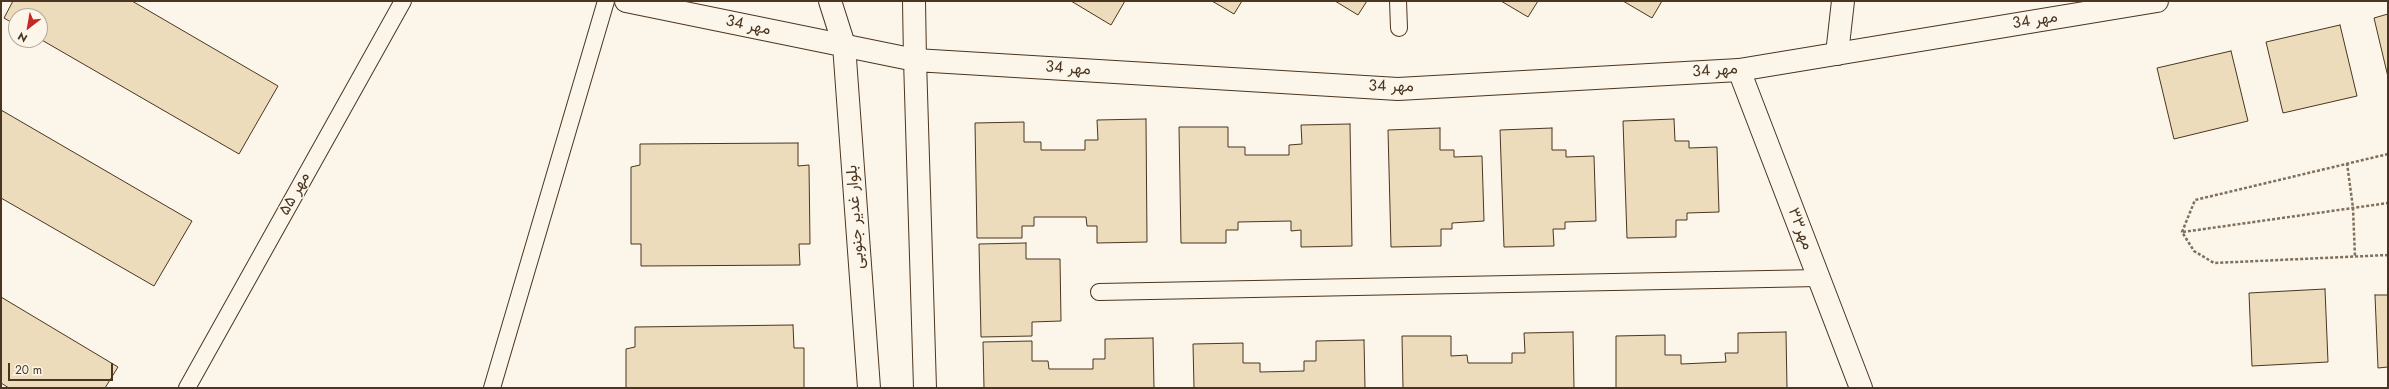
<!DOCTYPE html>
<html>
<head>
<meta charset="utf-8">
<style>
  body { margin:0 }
  #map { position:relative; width:2389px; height:389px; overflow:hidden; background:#fbf6e9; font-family:Jost,sans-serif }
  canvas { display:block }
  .frame { position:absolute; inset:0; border:2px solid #4a3520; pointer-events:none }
  .north { position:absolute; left:8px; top:8px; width:40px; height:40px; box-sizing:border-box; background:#fbf6e9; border:1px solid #b4a999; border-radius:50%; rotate:211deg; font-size:11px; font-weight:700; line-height:16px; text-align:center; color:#4a3520 }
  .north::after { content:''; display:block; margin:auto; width:14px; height:18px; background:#c62828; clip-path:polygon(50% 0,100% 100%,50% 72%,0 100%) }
  .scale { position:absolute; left:8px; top:363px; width:105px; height:18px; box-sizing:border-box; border:2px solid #4a3520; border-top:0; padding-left:5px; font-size:12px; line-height:14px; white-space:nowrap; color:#4a3520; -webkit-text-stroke:3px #fbf6e9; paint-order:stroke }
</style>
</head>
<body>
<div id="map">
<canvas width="2389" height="389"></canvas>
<div class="frame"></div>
<div class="north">N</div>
<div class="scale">20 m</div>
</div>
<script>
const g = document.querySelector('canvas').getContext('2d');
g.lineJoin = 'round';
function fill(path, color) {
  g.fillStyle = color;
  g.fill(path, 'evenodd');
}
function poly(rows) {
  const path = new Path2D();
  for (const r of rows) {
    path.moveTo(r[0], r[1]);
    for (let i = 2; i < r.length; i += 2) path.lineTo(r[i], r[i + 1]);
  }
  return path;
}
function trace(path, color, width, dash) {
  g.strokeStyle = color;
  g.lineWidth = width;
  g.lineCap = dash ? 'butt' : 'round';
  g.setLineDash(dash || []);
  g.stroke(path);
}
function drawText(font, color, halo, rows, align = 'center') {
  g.font = font + ' Jost,Vazirmatn,sans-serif';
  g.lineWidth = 3;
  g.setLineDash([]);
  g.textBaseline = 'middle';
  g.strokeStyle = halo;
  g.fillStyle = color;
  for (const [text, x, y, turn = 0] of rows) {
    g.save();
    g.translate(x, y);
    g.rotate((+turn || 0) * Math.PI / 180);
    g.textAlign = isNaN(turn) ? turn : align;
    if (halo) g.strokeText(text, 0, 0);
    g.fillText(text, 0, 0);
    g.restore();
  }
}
const building = poly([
  [13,1,132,1,278,86,239,154,40,39,40,16,16,16,16,25,4,18,13,1],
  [1071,1,1125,1,1111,25,1071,1],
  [1212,1,1242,1,1234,14,1212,1],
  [1335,1,1367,1,1358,15,1335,1],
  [1501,1,1538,1,1528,17,1501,1],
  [1623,1,1662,1,1652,18,1623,1],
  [2388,14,2388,77,2374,18,2388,14],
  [2340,25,2357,96,2283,113,2266,42,2340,25],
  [2231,51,2248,121,2174,139,2157,68,2231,51],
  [1,110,192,221,154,286,1,198,1,110],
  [1146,119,1147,242,1097,243,1097,226,1087,226,1086,217,1034,217,1034,226,1022,226,1022,238,977,238,975,123,1024,122,1024,142,1041,142,1041,150,1085,150,1085,140,1098,140,1097,120,1146,119],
  [1674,119,1675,141,1689,141,1689,148,1717,147,1719,212,1687,213,1687,220,1676,220,1676,237,1627,238,1623,121,1674,119],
  [1350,124,1352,246,1301,247,1301,230,1291,231,1291,221,1238,222,1238,230,1226,230,1226,243,1181,243,1179,127,1228,127,1228,147,1245,147,1245,155,1289,155,1289,145,1302,144,1301,125,1350,124],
  [1440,128,1440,150,1454,150,1454,157,1482,156,1484,221,1452,223,1452,229,1441,229,1441,246,1391,247,1388,130,1440,128],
  [1552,128,1552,150,1566,150,1566,157,1594,156,1596,221,1565,222,1565,229,1553,229,1554,246,1504,247,1500,130,1552,128],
  [798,143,798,166,809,165,810,244,799,244,800,265,641,266,641,244,631,244,631,167,640,165,640,144,798,143],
  [1026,243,1026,259,1060,259,1061,321,1032,322,1032,336,981,337,979,244,1026,243],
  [2325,289,2328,362,2252,366,2249,293,2325,289],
  [2375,295,2388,295,2388,367,2378,368,2375,295],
  [1,297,118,367,105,388,9,388,1,383,1,297],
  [793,325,794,348,804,348,804,388,626,388,626,349,635,347,635,327,793,325],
  [1573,332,1574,388,1403,388,1402,336,1451,336,1451,356,1467,355,1468,363,1512,363,1512,353,1525,353,1524,333,1573,332],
  [1786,332,1787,388,1616,388,1616,336,1665,335,1665,355,1681,355,1681,364,1726,362,1725,353,1738,353,1738,333,1786,332],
  [1153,338,1154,388,984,388,983,342,1032,341,1032,361,1048,361,1049,369,1093,369,1093,359,1105,359,1105,339,1153,338],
  [1364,340,1365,388,1194,388,1193,344,1243,343,1243,363,1260,363,1260,372,1304,371,1304,361,1316,361,1316,341,1364,340]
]);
const path = poly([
  [2388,154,2195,200,2182,232,2194,251,2214,263,2388,255],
  [2347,163,2353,208,2355,257],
  [2183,232,2388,203]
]);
const lane = poly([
  [1398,1,1399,28],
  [1099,292,1819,278],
  [187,388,403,1],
  [492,388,606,1]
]);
const street = poly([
  [830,1,844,45],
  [914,1,915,60],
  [1837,54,1843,1],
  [1739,70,1861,388]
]);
const secondary = poly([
  [626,1,915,60,1398,89,1739,70,2157,1],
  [844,45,869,388],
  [915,60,925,388]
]);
const streetNames = [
  ["مهر 34",2035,21,-9],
  ["مهر 34",748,26,12],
  ["مهر 34",1068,69,4],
  ["مهر 34",1715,71,-4],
  ["مهر 34",1391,87,1],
  ["مهر ۵۵",295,194,-61],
  ["بلوار غدیر جنوبی",856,217,-94],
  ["مهر۳۳",1800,229,69]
];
fill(building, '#ecdcbc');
trace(building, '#4a3520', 1);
trace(lane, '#4a3520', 18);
trace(street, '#4a3520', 24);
trace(secondary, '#4a3520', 24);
trace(path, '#7f6f5c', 2.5, [3, 2]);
trace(lane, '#fbf6e9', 16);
trace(street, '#fbf6e9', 22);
trace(secondary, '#fbf6e9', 22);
drawText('16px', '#4a3520', '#fbf6e9', streetNames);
</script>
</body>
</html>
